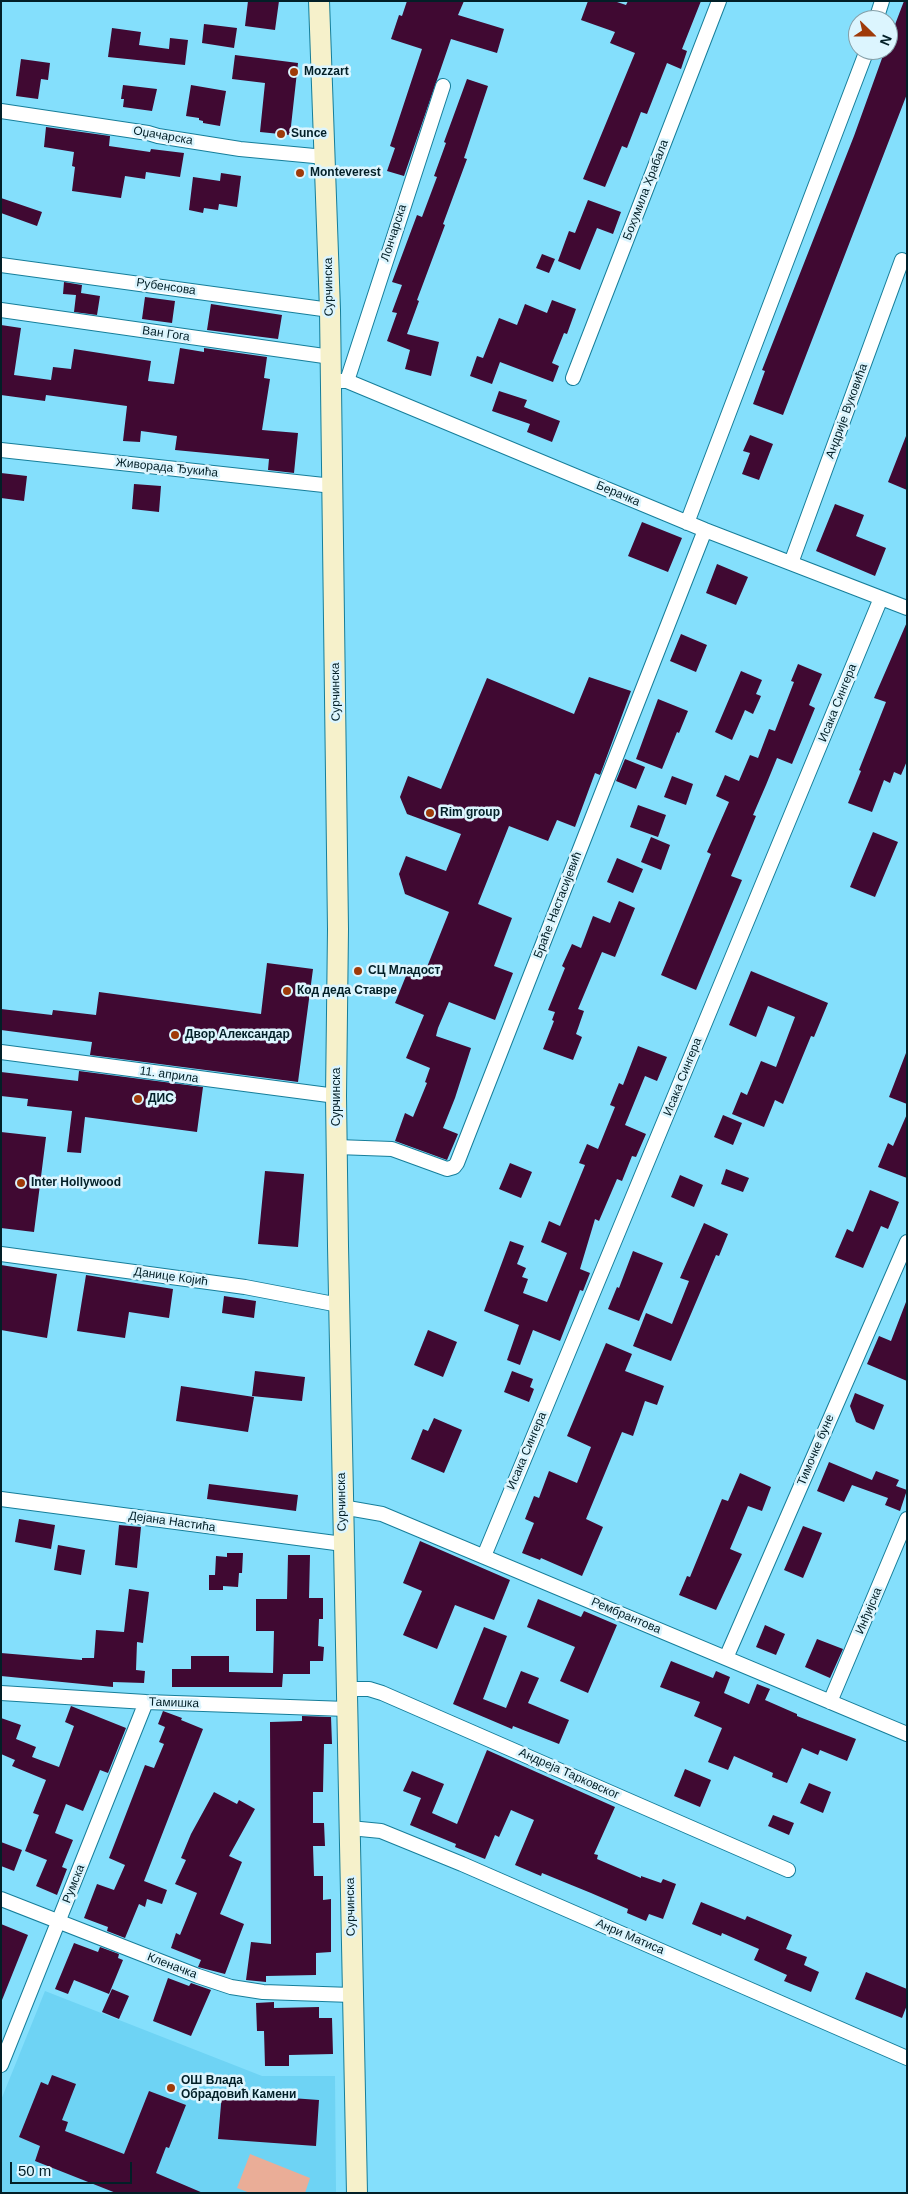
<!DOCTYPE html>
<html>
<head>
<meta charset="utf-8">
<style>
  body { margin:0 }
  #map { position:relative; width:908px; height:2194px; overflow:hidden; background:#84dffc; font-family:Arial,sans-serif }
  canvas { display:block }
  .frame { position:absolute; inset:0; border:2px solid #021f27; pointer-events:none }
  .north { position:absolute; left:848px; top:10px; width:50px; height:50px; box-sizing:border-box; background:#dcf5fe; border:1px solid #859fa8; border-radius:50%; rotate:112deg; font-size:14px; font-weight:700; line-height:20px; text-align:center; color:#021f27 }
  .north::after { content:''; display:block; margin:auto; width:18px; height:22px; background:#9f3a09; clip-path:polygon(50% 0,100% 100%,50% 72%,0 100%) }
  .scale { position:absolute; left:10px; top:2162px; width:122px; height:22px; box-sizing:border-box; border:2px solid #021f27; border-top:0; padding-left:6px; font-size:15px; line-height:18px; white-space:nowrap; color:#021f27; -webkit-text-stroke:4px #dcf5fe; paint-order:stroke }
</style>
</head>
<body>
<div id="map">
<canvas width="908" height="2194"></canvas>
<div class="frame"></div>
<div class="north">N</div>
<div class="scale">50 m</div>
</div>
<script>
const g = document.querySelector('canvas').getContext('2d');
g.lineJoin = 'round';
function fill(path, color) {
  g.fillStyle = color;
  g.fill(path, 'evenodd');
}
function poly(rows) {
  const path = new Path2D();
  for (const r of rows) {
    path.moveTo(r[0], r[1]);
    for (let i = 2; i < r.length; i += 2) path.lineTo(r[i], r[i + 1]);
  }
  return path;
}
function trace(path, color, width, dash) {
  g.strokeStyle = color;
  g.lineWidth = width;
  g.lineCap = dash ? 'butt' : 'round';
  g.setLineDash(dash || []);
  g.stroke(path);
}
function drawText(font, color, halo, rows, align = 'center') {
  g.font = font + ' Arial,sans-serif';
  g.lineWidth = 5;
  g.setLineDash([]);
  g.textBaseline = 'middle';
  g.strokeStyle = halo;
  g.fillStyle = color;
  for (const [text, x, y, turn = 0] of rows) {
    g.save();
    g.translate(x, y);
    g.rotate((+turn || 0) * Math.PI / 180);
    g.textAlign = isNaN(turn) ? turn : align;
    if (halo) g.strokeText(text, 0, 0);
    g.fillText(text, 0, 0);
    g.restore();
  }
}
const built = poly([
  [45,1991,262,2076,335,2076,336,2193,1,2193,1,2100]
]);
const green = poly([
  [250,2154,310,2178,305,2193,250,2193,237,2188]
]);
const building = poly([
  [248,1,279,1,275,30,245,26],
  [407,1,464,1,458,15,504,29,497,53,451,39,404,176,387,171,395,148,390,146,422,49,391,39,399,15,402,16],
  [588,1,614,1,626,5,628,1,701,1,682,49,687,51,681,69,667,63,647,114,641,112,627,148,622,146,605,187,583,179,635,53,610,43,615,32,581,20],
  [904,1,907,1,907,94,783,415,753,404,765,371,762,370,854,136,885,50,888,50,888,43],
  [204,24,237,28,234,48,202,43],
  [112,28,141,32,139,45,169,49,170,38,188,40,185,65,108,57],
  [235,55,298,63,290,135,260,132,265,83,232,79],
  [21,59,50,63,48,80,41,79,38,99,16,96],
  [467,79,488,86,464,158,467,159,443,224,445,225,417,300,419,301,407,334,439,342,431,376,405,369,410,350,387,341,397,313,392,312,402,285,392,282,417,215,422,217,437,177,434,176,446,143,444,142],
  [123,85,157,89,152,111,123,107,124,99,121,99],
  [191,85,226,91,220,126,203,123,203,121,199,120,199,118,186,116],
  [46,127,110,136,109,146,150,152,151,149,184,153,180,177,146,172,145,179,125,176,121,198,72,191,75,167,72,166,74,152,44,147],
  [221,173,241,176,237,207,219,204,218,210,204,208,203,213,189,210,193,177,220,181],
  [1,198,42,212,37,226,1,213],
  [588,200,621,212,613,234,597,228,580,270,558,261,569,231,575,233],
  [542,254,555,259,549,273,536,268],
  [64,282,82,285,81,293,100,296,97,315,74,312,76,295,63,294],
  [145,297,175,301,172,323,142,319],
  [552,300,576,309,567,334,564,333,552,363,559,366,553,382,500,362,492,384,470,376,477,356,483,358,499,318,517,325,525,304,547,313],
  [211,304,282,315,278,339,207,330],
  [1,325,21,328,14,375,51,380,53,367,71,369,74,349,151,361,148,381,174,384,180,348,204,352,204,348,267,357,264,378,270,379,262,430,298,433,294,473,268,470,269,459,175,450,177,436,141,431,140,442,123,441,127,406,46,395,45,401,1,395],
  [499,391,527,400,524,407,560,421,552,442,527,432,530,424,492,411],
  [750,435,773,444,759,480,742,474,750,453,743,451],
  [906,436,907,437,907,490,888,482],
  [1,473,27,476,24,501,1,498],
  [134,484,161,486,159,512,132,509],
  [835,504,864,515,856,536,886,548,875,576,816,551],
  [642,522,682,538,668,572,628,556],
  [717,564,748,577,736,605,706,593],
  [907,622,907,761,901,775,894,772,890,783,884,780,872,812,848,803,861,771,859,770,886,702,874,698],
  [681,634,707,645,696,672,670,661],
  [798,664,822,674,809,705,815,708,792,764,777,758,766,785,753,815,756,816,731,876,742,880,696,990,661,975,711,854,707,852,729,802,716,796,725,775,739,781,750,755,758,758,769,729,775,731,794,682,791,681],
  [741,671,762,680,756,694,761,696,753,714,745,710,732,740,715,732],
  [589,677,631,691,600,775,595,773,575,827,557,820,548,841,509,826,478,904,512,918,494,966,513,973,495,1020,449,1002,438,1028,436,1036,471,1048,455,1098,443,1128,458,1134,447,1160,395,1141,405,1113,413,1117,427,1083,425,1082,430,1068,406,1058,424,1015,395,1003,410,966,425,972,449,912,405,894,399,874,406,856,446,871,461,834,407,814,400,797,408,776,441,789,487,678,574,714],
  [658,699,688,711,679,733,677,732,662,769,636,759],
  [625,759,645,767,636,789,616,781],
  [672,776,693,784,686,805,664,797],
  [638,805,666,815,658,837,630,827],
  [873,832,898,842,875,897,850,887],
  [651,837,670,845,661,870,641,862],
  [617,858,643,869,633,893,607,882],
  [619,901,635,908,615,957,602,952,591,978,578,1009,584,1011,576,1034,582,1037,573,1060,543,1049,554,1021,552,1020,555,1012,548,1010,565,968,562,966,572,944,581,948,593,916,610,923],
  [267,963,313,969,298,1082,90,1055,92,1042,1,1030,1,1009,52,1015,53,1010,96,1015,99,992,261,1014],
  [751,971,828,1003,814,1037,811,1036,783,1104,775,1100,764,1127,732,1114,741,1092,747,1095,761,1061,776,1067,795,1017,768,1006,756,1037,729,1025],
  [638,1046,667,1057,657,1081,645,1076,625,1125,646,1134,636,1157,632,1156,622,1181,617,1179,599,1221,595,1219,580,1269,590,1273,583,1291,580,1290,560,1341,533,1330,520,1365,507,1360,519,1325,484,1311,510,1241,524,1246,517,1264,526,1268,522,1277,528,1279,523,1293,547,1302,567,1253,541,1242,549,1221,560,1226,585,1165,579,1163,587,1144,598,1149,615,1107,610,1105,619,1083,623,1085],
  [906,1053,907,1053,907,1104,889,1097],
  [79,1071,203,1087,197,1132,85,1117,81,1153,67,1152,72,1111,27,1106,28,1099,1,1096,1,1072,78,1081],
  [907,1114,907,1178,878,1167,888,1143,893,1146],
  [723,1115,742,1123,733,1145,714,1137],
  [1,1132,46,1137,34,1232,1,1228],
  [510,1163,532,1172,521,1198,499,1189],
  [726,1169,749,1178,743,1192,721,1184],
  [265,1171,304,1174,298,1247,258,1244],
  [680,1175,703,1185,694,1207,671,1197],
  [870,1190,899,1202,888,1229,881,1226,863,1268,835,1257,847,1229,853,1232],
  [704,1223,728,1234,719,1256,716,1255,671,1361,633,1346,646,1313,672,1324,689,1281,680,1278],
  [633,1251,663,1263,639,1321,608,1309,617,1287,619,1288],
  [1,1265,57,1274,47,1338,1,1330],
  [86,1275,173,1289,169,1318,129,1312,125,1338,77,1331],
  [224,1296,256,1301,254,1318,222,1313],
  [906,1302,907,1302,907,1381,867,1364,879,1336,891,1341],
  [428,1330,457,1342,443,1377,414,1365],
  [606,1343,632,1354,625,1371,664,1386,657,1405,645,1401,633,1436,622,1432,586,1519,603,1527,582,1576,541,1558,540,1560,522,1553,534,1523,525,1519,534,1496,539,1498,549,1471,577,1483,591,1447,567,1436],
  [255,1371,305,1377,302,1401,252,1396],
  [512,1371,533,1379,530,1387,534,1389,529,1402,504,1392],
  [181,1386,254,1397,248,1432,176,1421],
  [855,1393,884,1405,874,1430,856,1422,850,1406],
  [434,1418,462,1430,444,1473,411,1459,423,1429,428,1431],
  [829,1462,872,1480,876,1471,899,1480,896,1486,907,1490,900,1511,885,1505,888,1498,852,1485,844,1502,817,1491],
  [740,1473,771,1487,762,1511,748,1506,730,1549,742,1554,716,1610,679,1595,687,1576,690,1577,722,1499,728,1501],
  [209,1484,298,1495,296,1511,207,1499],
  [19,1519,55,1525,51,1549,15,1542],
  [119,1525,141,1527,137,1568,115,1565],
  [803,1526,822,1533,803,1578,784,1570],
  [420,1541,510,1580,494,1620,455,1605,437,1649,403,1635,422,1591,403,1583],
  [58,1545,85,1550,81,1575,54,1570],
  [227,1553,243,1553,242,1573,239,1573,238,1587,223,1586,223,1590,209,1590,209,1575,215,1575,216,1556,227,1557],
  [288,1555,310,1555,309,1598,323,1598,323,1619,319,1619,318,1646,324,1647,323,1661,310,1661,310,1674,283,1674,282,1687,172,1687,172,1669,191,1669,191,1656,229,1656,229,1672,273,1673,274,1631,256,1631,256,1599,287,1599],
  [129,1589,149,1592,143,1643,137,1642,136,1670,145,1671,144,1683,113,1682,113,1687,1,1676,1,1653,82,1660,82,1658,94,1658,96,1630,124,1632],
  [538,1599,581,1617,584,1611,617,1625,588,1693,560,1681,575,1647,527,1627],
  [765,1625,785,1634,776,1655,756,1647],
  [484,1627,507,1636,483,1699,506,1708,521,1671,539,1678,528,1703,569,1720,559,1744,513,1726,512,1729,453,1704],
  [817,1639,843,1649,830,1678,805,1667],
  [671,1661,713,1678,716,1671,730,1677,724,1693,749,1704,757,1684,770,1689,765,1700,797,1714,797,1716,856,1739,847,1761,820,1750,818,1755,802,1748,787,1783,772,1777,773,1773,734,1756,728,1770,708,1762,722,1728,694,1716,700,1702,660,1687],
  [71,1706,126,1728,108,1773,100,1770,83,1811,66,1804,55,1833,73,1840,62,1867,67,1869,57,1895,36,1886,47,1860,25,1851,39,1815,33,1813,46,1780,12,1766,15,1760,1,1754,1,1718,21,1725,16,1739,36,1747,32,1757,59,1767,74,1726,65,1722],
  [163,1711,182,1718,181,1720,203,1729,144,1881,167,1890,162,1904,147,1899,145,1907,139,1904,125,1938,107,1931,108,1927,84,1918,97,1884,114,1890,125,1865,109,1858,145,1765,154,1768,164,1744,159,1742,165,1727,158,1724],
  [302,1716,331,1717,332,1744,324,1744,323,1792,313,1792,313,1823,324,1823,325,1846,313,1846,314,1876,323,1876,323,1900,331,1899,331,1952,316,1953,316,1975,266,1976,266,1982,246,1980,251,1942,271,1944,270,1722,302,1721],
  [487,1750,615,1807,594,1854,598,1855,597,1859,641,1878,641,1876,661,1883,663,1879,676,1884,663,1919,649,1914,646,1921,627,1913,628,1909,591,1893,542,1873,541,1876,515,1865,534,1820,511,1810,499,1837,495,1835,485,1859,455,1847,456,1844,410,1825,421,1798,403,1791,412,1771,444,1784,432,1813,457,1824],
  [685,1769,711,1780,700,1807,674,1796],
  [809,1783,831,1792,823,1813,800,1803],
  [214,1792,237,1804,239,1800,255,1809,229,1856,242,1862,220,1914,244,1924,225,1974,198,1967,201,1960,171,1948,176,1933,180,1935,197,1893,175,1884,186,1860,181,1858,191,1834],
  [773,1815,794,1823,789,1835,768,1826],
  [1,1842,22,1850,14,1871,1,1866],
  [701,1902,745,1920,747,1916,792,1935,786,1949,807,1957,804,1965,819,1972,811,1992,784,1981,787,1975,754,1960,759,1949,722,1933,721,1936,692,1924],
  [1,1924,28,1935,2,2000,1,2000],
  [74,1943,98,1952,100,1947,119,1954,118,1958,123,1960,109,1994,74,1980,68,1994,55,1989],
  [866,1972,907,1989,907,2005,902,2018,855,1999],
  [168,1978,189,1986,191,1983,211,1990,191,2036,153,2021],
  [112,1989,129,1996,119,2019,102,2012],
  [274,2002,274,2008,319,2007,319,2018,332,2018,333,2054,289,2055,289,2066,265,2066,264,2031,257,2031,256,2003],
  [52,2075,76,2084,62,2120,68,2122,65,2131,124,2154,149,2091,186,2105,169,2148,166,2147,156,2173,203,2193,116,2193,35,2161,40,2146,19,2137,41,2082,48,2085],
  [222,2093,319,2100,316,2146,218,2139]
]);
const street = poly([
  [876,20,882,1],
  [1,111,148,133,158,136,240,149,325,157],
  [1,265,330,310],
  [1,310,331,357],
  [573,378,719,1],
  [331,381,347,381,705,530,907,608],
  [347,381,443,86],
  [1,450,333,486],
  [687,523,867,50],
  [791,563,902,260],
  [1,1052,336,1096],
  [337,1147,392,1149,447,1169,454,1167,457,1163,705,530],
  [1,1254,245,1287,339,1305],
  [1,1499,343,1544],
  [342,1507,382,1514,907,1734],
  [484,1556,881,598],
  [726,1658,907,1242],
  [347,1689,369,1689,382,1693,788,1870],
  [1,1693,146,1702,347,1709],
  [830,1702,907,1519],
  [350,1828,381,1831,462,1864,907,2058],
  [1,1899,198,1976,231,1987,263,1992,352,1995],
  [1,2065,146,1702]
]);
const secondary = poly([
  [319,1,330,310,338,929,336,1096,338,1246,357,2193]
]);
const markers = [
  [294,72,5,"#9f3a09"],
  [281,134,5,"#9f3a09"],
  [300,173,5,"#9f3a09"],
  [430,813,5,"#9f3a09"],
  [358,971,5,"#9f3a09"],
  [287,991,5,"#9f3a09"],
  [175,1035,5,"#9f3a09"],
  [138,1099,5,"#9f3a09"],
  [21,1183,5,"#9f3a09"],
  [171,2088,5,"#9f3a09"]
];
const poiNames = [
  ["Mozzart",304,72],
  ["Sunce",291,134],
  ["Monteverest",310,173],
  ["Rim group",440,813],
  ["СЦ Младост",368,971],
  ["Код деда Ставре",297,991],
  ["Двор Александар",185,1035],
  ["ДИС",148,1099],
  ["Inter Hollywood",31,1183],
  ["ОШ Влада",181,2081],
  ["Обрадовић Камени",181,2095]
];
const streetNames = [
  ["Оџачарска",163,136,10],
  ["Бохумила Храбала",646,190,-69],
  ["Лончарска",394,233,-72],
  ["Рубенсова",166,287,8],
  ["Сурчинска",329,287,-91],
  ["Ван Гога",166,334,8],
  ["Андрије Вуковића",847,411,-70],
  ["Живорада Ђукића",167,468,6],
  ["Берачка",618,494,23],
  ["Сурчинска",336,692,-91],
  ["Исака Сингера",838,703,-68],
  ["Браће Настасијевић",558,905,-69],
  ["11. априла",169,1075,8],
  ["Исака Сингера",683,1077,-68],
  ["Сурчинска",337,1097,-90],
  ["Данице Којић",171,1277,8],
  ["Тимочке буне",816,1450,-67],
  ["Исака Сингера",527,1451,-67],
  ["Сурчинска",342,1502,-91],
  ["Дејана Настића",172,1522,8],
  ["Инђијска",869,1611,-67],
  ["Рембрантова",626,1616,23],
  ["Тамишка",174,1703,2],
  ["Андреја Тарковског",569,1774,24],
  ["Румска",74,1884,-68],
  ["Сурчинска",351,1907,-91],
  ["Анри Матиса",630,1937,23],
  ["Кленачка",172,1966,21]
];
fill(built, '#6ed3f4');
fill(green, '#eaad97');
fill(building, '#400932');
trace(street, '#167e9a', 16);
trace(secondary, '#167e9a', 22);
trace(street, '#fff', 14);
trace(secondary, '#f6f1cb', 20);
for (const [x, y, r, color] of markers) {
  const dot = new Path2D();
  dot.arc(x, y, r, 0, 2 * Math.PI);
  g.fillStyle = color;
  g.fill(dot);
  trace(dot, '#dcf5fe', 2);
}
drawText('bold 12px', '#021f27', '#dcf5fe', poiNames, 'left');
drawText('12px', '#021f27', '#dcf5fe', streetNames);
</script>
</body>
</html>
